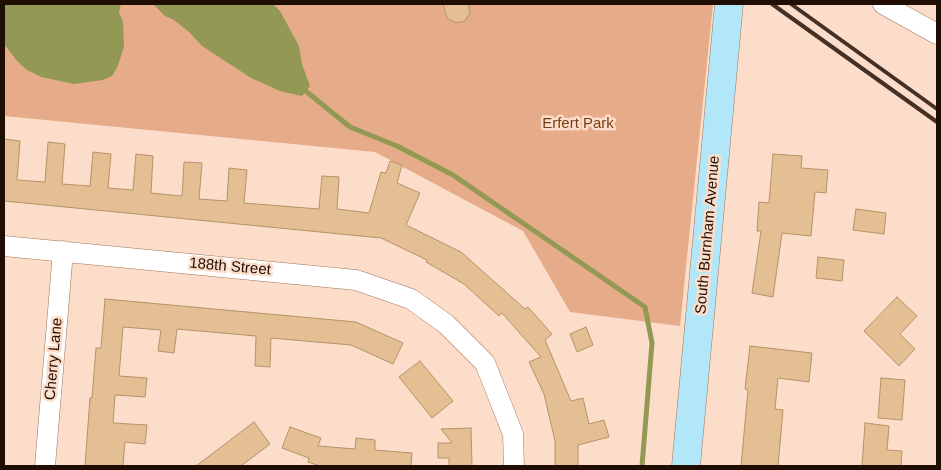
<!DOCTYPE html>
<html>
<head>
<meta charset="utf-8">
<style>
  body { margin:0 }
  #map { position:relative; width:941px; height:470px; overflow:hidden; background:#fcddca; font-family:Arial,sans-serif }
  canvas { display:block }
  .frame { position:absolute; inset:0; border:5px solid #200e04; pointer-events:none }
</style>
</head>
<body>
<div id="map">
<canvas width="941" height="470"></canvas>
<div class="frame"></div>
</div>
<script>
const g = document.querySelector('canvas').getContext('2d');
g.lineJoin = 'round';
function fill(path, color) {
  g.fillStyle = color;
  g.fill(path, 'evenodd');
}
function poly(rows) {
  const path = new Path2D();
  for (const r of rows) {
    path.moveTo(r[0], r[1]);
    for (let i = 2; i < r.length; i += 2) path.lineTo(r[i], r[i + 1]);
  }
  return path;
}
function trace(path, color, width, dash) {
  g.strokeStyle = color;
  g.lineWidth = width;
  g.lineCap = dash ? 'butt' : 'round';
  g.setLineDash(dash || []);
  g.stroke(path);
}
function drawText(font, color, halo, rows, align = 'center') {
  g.font = font + ' Arial,sans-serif';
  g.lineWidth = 5;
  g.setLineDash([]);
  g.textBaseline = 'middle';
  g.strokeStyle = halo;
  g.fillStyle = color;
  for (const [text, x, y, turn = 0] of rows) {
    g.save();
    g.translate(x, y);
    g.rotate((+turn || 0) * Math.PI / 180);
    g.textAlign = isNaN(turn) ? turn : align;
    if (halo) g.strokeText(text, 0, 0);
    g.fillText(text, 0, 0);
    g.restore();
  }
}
const green = poly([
  [4,4,713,4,680,326,570,312,523,231,375,152,4,116]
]);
const water = poly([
  [4,4,121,4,119,12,123,22,124,47,117,68,112,76,103,80,74,84,41,77,27,70,17,61,4,44],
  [153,4,273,4,280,11,299,46,302,64,310,86,302,96,280,91,251,78,202,46,189,32,174,20,165,16]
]);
const stream = poly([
  [302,88,350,127,397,146,453,175,645,307,652,343,642,466]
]);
const building = poly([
  [443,4,468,4,470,13,465,21,456,23,447,18,443,4],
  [4,139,20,141,17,180,45,182,48,142,65,144,62,184,90,186,93,152,111,154,108,188,133,190,136,154,153,156,151,193,182,196,184,162,202,163,199,199,227,201,229,168,247,170,244,203,319,209,322,176,339,177,337,209,369,213,381,172,386,173,390,161,402,165,397,183,420,193,406,225,461,252,525,309,528,307,552,334,545,340,571,401,583,398,589,424,604,420,609,437,578,445,578,466,555,466,555,441,544,394,529,362,541,357,502,313,499,316,464,284,426,262,427,260,381,238,4,201,4,139],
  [773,154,802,156,801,168,828,170,826,193,815,192,811,236,782,233,773,297,752,293,761,231,757,231,759,202,769,203,773,154],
  [856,209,886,213,884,234,853,230,856,209],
  [818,257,844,260,842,281,816,278,818,257],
  [897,297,917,316,900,334,915,349,899,366,864,331,897,297],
  [105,299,356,322,403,343,393,364,351,345,271,338,270,367,255,366,256,336,177,329,174,353,158,351,161,330,123,327,119,376,147,378,145,397,115,395,113,423,147,425,145,444,125,442,123,466,85,466,90,398,92,398,96,348,101,348,105,299],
  [586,327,593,345,577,352,570,334,586,327],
  [750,346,812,353,809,382,778,378,775,409,783,410,778,466,741,466,748,390,745,389,750,346],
  [420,361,453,401,432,418,399,377,420,361],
  [881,378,905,380,902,420,878,418,881,378],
  [254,422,270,444,241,466,196,466,254,422],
  [865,423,889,426,887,450,902,451,901,466,862,466,865,423],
  [290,427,321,438,318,446,355,449,356,438,375,440,375,450,412,453,411,466,320,466,308,462,309,458,282,448,290,427],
  [471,428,472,466,449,466,449,458,438,458,438,443,452,443,441,429,471,428]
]);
const minor = poly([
  [883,4,937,34],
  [4,246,356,280,411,299,446,324,485,363,513,434,514,466],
  [45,466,63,251]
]);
const secondary = poly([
  [686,466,729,4]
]);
const rail = poly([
  [772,4,937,122],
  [791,4,937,109]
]);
const parkNames = [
  ["Erfert Park",578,124]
];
const streetNames = [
  ["South Burnham Avenue",708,235,-85],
  ["188th Street",230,267,5],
  ["Cherry Lane",54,359,-85]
];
fill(green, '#e6ac89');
fill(water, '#939855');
trace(stream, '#939855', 5);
fill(building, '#e3bf93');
trace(building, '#b59267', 1);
trace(minor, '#a37458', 21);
trace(secondary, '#a37458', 29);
trace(minor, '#fff', 20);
trace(secondary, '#b2e7f9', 28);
trace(rail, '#443025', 4);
drawText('15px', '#773d14', '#fcddca', parkNames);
drawText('15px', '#200e04', '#fcddca', streetNames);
</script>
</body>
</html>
